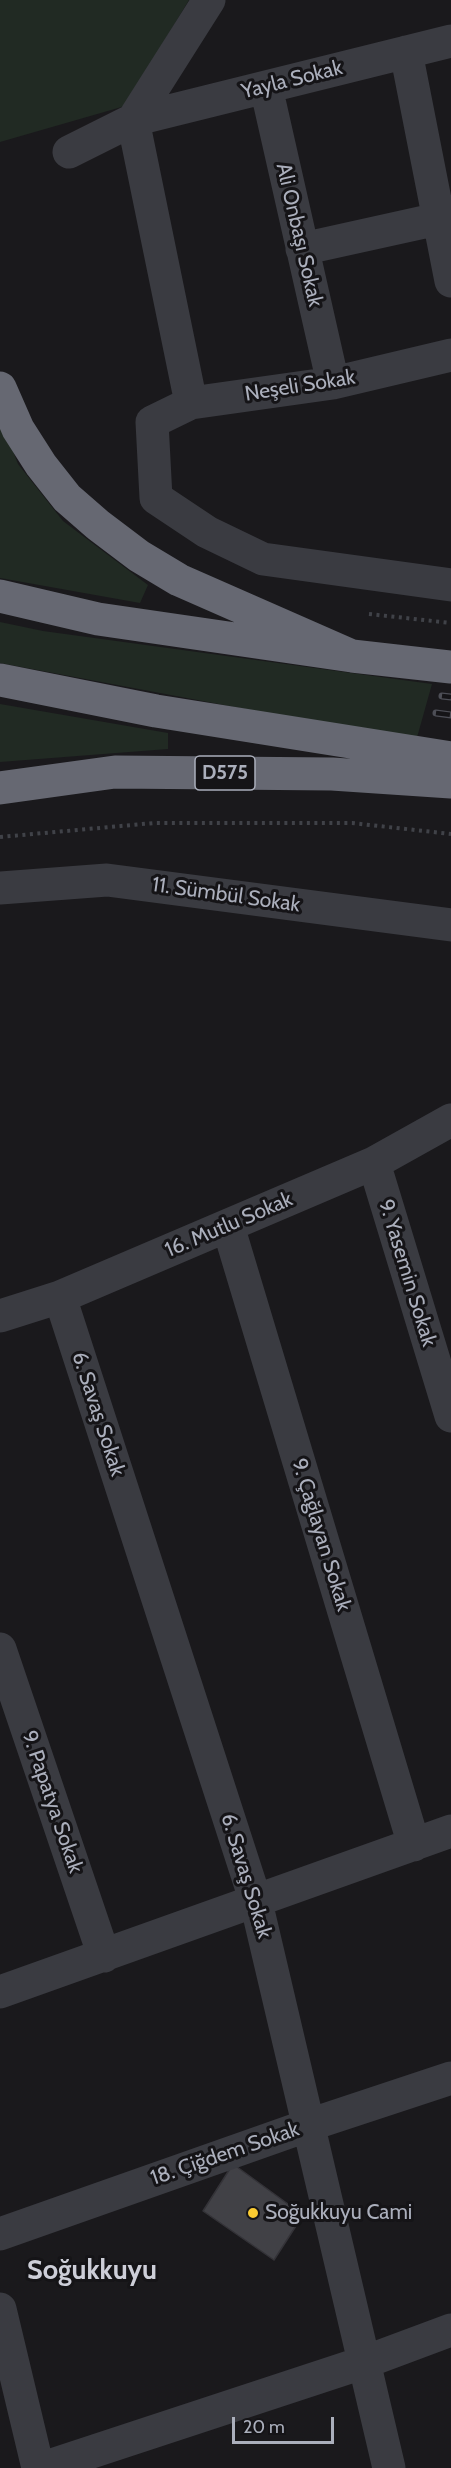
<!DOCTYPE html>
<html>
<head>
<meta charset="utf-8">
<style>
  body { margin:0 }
  #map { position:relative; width:451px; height:2468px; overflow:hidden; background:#1a191c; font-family:Cabin,sans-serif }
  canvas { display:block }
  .scale { position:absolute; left:232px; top:2417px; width:102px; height:27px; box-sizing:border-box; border:3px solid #abafbc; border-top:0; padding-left:8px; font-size:18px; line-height:21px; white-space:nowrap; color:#abafbc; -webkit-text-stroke:4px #151417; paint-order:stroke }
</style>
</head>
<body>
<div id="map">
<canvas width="451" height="2468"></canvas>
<div class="scale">20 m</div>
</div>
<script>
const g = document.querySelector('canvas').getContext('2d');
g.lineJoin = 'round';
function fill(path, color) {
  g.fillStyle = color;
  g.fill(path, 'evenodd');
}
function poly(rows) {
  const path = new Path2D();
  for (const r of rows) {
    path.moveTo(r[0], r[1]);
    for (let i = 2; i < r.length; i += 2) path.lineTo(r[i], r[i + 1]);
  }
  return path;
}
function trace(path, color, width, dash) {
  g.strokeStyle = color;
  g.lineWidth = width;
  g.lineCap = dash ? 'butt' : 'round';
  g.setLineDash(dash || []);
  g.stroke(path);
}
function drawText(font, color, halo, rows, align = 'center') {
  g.font = font + ' Cabin,sans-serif';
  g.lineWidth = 6;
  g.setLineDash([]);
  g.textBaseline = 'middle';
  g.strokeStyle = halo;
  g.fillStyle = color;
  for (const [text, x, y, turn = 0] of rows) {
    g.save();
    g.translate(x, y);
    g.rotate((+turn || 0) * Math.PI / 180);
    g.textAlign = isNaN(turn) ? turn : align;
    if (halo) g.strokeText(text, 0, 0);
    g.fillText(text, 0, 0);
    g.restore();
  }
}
const green = poly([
  [0,0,189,0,125,106,0,142],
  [0,418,18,464,63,521,148,585,140,603,0,578],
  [0,622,43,631,432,684,416,741,0,663],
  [0,704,168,733,168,749,0,762]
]);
const building = poly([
  [233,2164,303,2215,274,2260,203,2211,233,2164]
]);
const path = poly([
  [369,614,451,623],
  [0,837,154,823,352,823,451,834]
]);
const street = poly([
  [406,52,451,281],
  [266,87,333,383],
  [69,152,133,120,209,0],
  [302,249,451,216],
  [451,355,333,383,191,403,152,422,156,498,207,532,263,559,451,585],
  [191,403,133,120,451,41],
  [0,888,107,880,451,925],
  [374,1163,451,1416],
  [228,1226,414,1845],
  [60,1297,256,1902,389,2468],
  [0,1316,60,1297,374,1163,451,1120],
  [0,1649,104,1956],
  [0,1992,451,1831],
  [0,2234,309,2125,451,2078],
  [0,2309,38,2468],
  [43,2468,365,2362,451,2330]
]);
const highway = poly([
  [0,388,18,429,41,465,67,498,98,525,139,556,179,580,352,656],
  [0,596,98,619,352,656,451,667],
  [0,680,156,711,451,758],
  [0,788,115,772,332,774,451,782]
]);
const rail = poly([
  [442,696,451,697],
  [436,713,451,715]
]);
const markers = [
  [253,2213,6,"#fbcc32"]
];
const shields = [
  [225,773,60]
];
const shieldNames = [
  ["D575",225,773]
];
const streetNames = [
  ["Yayla Sokak",292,80,-14],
  ["Ali Onbaşı Sokak",299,235,77],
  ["Neşeli Sokak",300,386,-9],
  ["11. Sümbül Sokak",226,895,8],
  ["16. Mutlu Sokak",229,1225,-23],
  ["9. Yasemin Sokak",407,1273,73],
  ["6. Savaş Sokak",98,1414,72],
  ["9. Çağlayan Sokak",321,1535,73],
  ["9. Papatya Sokak",52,1802,71],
  ["6. Savaş Sokak",246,1876,73],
  ["18. Çiğdem Sokak",225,2154,-19]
];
const poiNames = [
  ["Soğukkuyu Cami",265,2213]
];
const districtNames = [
  ["Soğukkuyu",92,2271]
];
fill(green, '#212a23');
fill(building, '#414146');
trace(building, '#343338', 1.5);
trace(path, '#404248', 4, [3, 4.5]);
trace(street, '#3a3b41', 33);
trace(highway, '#666872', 33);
trace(rail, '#4d4e56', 7);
trace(rail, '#151417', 4.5, [14]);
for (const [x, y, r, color] of markers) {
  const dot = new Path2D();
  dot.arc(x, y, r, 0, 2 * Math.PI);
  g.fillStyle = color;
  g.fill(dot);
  trace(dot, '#151417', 2);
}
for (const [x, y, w] of shields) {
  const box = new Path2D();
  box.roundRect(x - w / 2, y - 17, w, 34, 4.5);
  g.fillStyle = '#151417';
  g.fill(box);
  trace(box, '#abafbc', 1.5);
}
drawText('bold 20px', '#abafbc', null, shieldNames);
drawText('21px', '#abafbc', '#151417', streetNames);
drawText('21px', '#abafbc', '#151417', poiNames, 'left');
drawText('bold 27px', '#cdced8', '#151417', districtNames);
</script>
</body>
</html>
